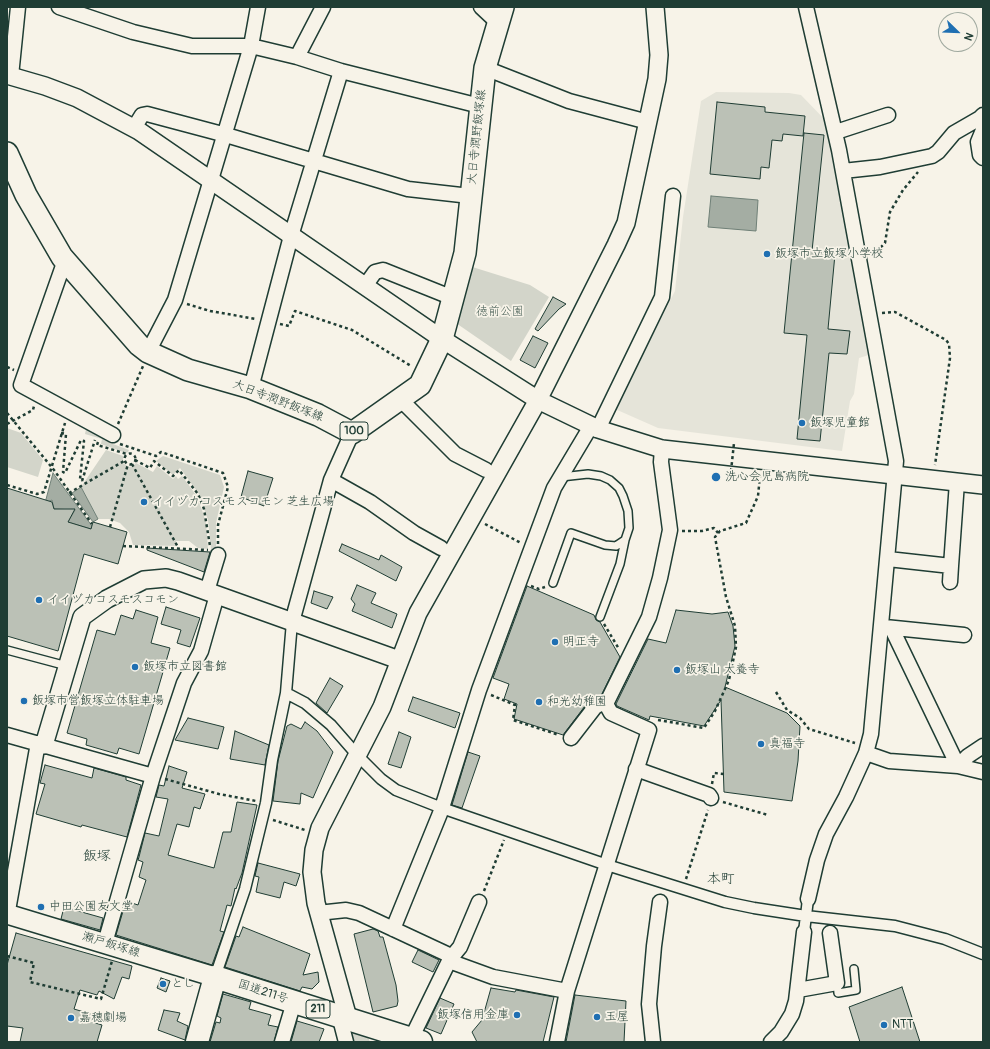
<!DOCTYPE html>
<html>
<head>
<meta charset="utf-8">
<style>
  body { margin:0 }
  #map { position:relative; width:990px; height:1049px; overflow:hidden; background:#f7f3e8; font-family:Pangolin,sans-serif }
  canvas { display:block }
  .frame { position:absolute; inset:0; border:8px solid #1f3d34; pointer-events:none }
  .north { position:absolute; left:938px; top:12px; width:40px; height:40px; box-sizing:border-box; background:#f7f3e8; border:1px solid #a1aaa0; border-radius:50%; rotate:113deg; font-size:11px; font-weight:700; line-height:16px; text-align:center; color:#1f3d34 }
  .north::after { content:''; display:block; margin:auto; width:14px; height:18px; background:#1f6fb2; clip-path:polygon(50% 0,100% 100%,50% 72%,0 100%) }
</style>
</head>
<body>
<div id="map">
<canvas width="990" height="1049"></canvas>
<div class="frame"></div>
<div class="north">N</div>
</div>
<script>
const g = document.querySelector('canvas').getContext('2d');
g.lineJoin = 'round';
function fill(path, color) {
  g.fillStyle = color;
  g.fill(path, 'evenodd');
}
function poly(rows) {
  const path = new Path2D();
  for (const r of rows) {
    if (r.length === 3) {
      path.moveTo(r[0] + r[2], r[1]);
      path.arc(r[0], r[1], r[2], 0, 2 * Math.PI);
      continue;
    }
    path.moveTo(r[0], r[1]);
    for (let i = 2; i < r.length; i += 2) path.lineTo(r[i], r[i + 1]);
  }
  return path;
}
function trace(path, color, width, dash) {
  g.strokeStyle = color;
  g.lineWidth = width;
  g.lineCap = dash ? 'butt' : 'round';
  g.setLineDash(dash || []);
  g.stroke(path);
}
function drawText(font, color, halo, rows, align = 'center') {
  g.font = font + ' Pangolin,"Klee One",sans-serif';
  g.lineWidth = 3.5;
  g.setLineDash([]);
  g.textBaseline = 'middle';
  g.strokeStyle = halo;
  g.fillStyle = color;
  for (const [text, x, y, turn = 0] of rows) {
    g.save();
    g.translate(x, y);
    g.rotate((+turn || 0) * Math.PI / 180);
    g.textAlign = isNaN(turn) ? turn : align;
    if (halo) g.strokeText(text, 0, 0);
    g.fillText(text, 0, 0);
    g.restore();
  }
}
const built = poly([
  [716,92,789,93,801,95,831,126,872,354,859,358,854,394,850,401,842,451,658,428,615,409,675,291,683,217,701,101]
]);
const green = poly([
  [466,265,530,285,549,297,511,361,453,321],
  [87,424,111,436,113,444,129,450,128,452,126,453,101,444,102,439,85,434],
  [7,428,21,433,43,460,38,477,7,467],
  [106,450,123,456,123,463,129,467,133,466,136,463,153,472,157,466,173,479,176,476,178,479,182,476,196,495,202,510,206,523,208,549,198,548,189,541,176,541,177,546,133,545,129,532,120,523,109,519,98,519,81,487],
  [163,456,220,475,224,487,216,523,216,550,211,549,208,520,199,494,180,468,173,475,156,461],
  [347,1029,368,1037,370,1042,350,1042]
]);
const water = poly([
  [711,196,758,200,756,231,708,227,711,196],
  [53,473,92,526,91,529,68,522,75,510,54,509,52,500,45,503,53,473],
  [81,487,98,519,93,522,72,493,81,487]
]);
const building = poly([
  [717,102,765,107,765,112,805,116,803,136,783,134,782,141,772,140,769,168,761,167,760,179,710,174,717,102],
  [804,133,824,135,812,251,835,254,828,329,850,331,847,354,829,353,820,441,797,439,807,335,784,333,804,133],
  [553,297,566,304,559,309,538,331,535,329,553,297],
  [533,336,548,343,535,368,520,360,533,336],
  [248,471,273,478,264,506,241,497,248,471],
  [7,488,52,502,54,509,75,509,68,522,91,529,93,522,127,532,118,564,84,554,58,651,7,636,7,488],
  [342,544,379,560,381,555,402,567,396,581,339,551,342,544],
  [147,548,210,552,204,572,147,550,147,548],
  [357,585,376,593,371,603,397,614,392,628,352,611,355,604,351,599,357,585],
  [527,586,594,615,596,620,600,622,620,657,601,696,588,702,563,735,514,719,517,704,504,699,509,684,493,678,527,586],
  [314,591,333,597,327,609,311,603,314,591],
  [166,607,200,618,190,647,177,643,181,630,161,624,166,607],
  [136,610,158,617,151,643,170,648,139,754,119,748,117,754,86,745,87,739,67,733,97,630,115,635,121,615,133,619,136,610],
  [676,610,712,614,728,612,733,626,735,646,725,687,787,713,800,726,798,761,792,801,724,792,721,700,704,726,650,716,649,720,617,706,616,704,648,639,666,643,676,610],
  [330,678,343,686,327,713,316,703,330,678],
  [413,697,460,713,455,728,408,711,413,697],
  [188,718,224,727,218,749,175,740,188,718],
  [305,722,317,731,333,752,313,798,301,793,300,804,273,801,278,761,287,726,291,724,301,729,305,722],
  [235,731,269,745,265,765,230,759,235,731],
  [399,732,411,737,401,768,388,764,399,732],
  [468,752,480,756,462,808,452,805,468,752],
  [45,765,92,778,94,768,126,777,126,780,141,785,127,837,82,825,81,827,36,814,45,784,40,783,45,765],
  [169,766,187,772,182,788,205,794,200,809,194,807,189,827,177,824,168,855,214,868,223,832,231,832,237,802,257,805,242,873,236,889,235,888,231,906,227,905,220,931,224,932,212,965,116,935,126,901,138,905,146,880,139,877,143,862,138,860,139,857,145,833,159,836,168,799,156,797,159,785,164,786,169,766],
  [258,863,300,874,296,886,284,882,280,898,256,892,259,877,255,876,258,863],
  [64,907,103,918,100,930,61,919,64,907],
  [243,927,310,954,303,975,318,972,319,982,312,989,302,987,300,991,225,967,236,936,239,937,243,927],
  [373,929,378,931,380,937,383,937,396,985,398,1001,397,1006,373,1012,354,934,373,929],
  [16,933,132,966,129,979,122,977,114,999,99,991,97,995,80,990,74,1009,94,1015,92,1022,102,1025,97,1042,20,1042,23,1028,7,1026,7,965,16,933],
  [418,950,439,960,433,972,412,962,418,950],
  [161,978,170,981,166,992,157,988,161,978],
  [902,987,920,1042,860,1042,849,1007,902,987],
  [491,988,515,992,516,990,554,997,543,1042,477,1042,472,1032,482,1020,491,988],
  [223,994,251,1002,249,1009,271,1015,268,1025,278,1027,274,1042,210,1042,216,1022,220,1023,221,1018,217,1016,223,994],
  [575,995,626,1001,624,1042,566,1042,575,995],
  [440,998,454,1004,441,1034,426,1028,440,998],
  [164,1010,180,1013,177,1021,188,1026,185,1040,158,1030,164,1010],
  [297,1021,324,1029,319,1042,291,1042,297,1021]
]);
const path = poly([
  [870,253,880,248,885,243,890,212,903,190,918,172],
  [187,304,210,311,256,319],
  [882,313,895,312,946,340,949,344,950,358,935,465],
  [280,324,289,326,295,311,352,330,411,366],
  [7,367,14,370],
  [7,413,54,470,92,524],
  [7,424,33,410,34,406],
  [118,424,143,366],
  [61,433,66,434,63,472,65,473,81,440,84,441,80,479,82,481],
  [98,442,97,445,127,454],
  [120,444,156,456,161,452,223,473,228,487,218,525,218,544],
  [130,459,5.5],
  [135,460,150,468,154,461,173,476,179,470,198,494,204,509,210,546],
  [132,464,179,549],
  [82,481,95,440],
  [7,485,37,494,44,492,65,423],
  [69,493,124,461],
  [485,524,521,543],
  [110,527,128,464],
  [682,531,702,531,714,528,718,533],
  [123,546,208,550],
  [531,586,539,589,545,587],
  [604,624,619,649],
  [776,692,787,710,800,718,809,729,855,743],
  [491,695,515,705,513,720,559,735],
  [658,720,704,728,715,711,729,680,736,647,735,626,726,597,715,537,720,531,746,523,758,496,760,476],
  [165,779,219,794,256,801],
  [712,784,714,773,724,774],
  [723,802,768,815],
  [273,820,305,830],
  [686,879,708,810],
  [484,891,504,840],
  [7,956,34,963,30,982,101,999,112,961]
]);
const service = poly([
  [553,583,571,533,605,545,616,546,625,540,629,528,628,511,623,496,619,488,610,480,601,476,588,474,561,477],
  [600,617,620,564,625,540],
  [7,650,67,666],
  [837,983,838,993,856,990,854,969]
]);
const pedestrian = poly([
  [286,693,305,703,331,725,358,756,381,779,396,790,442,808,607,865,725,902,754,908,806,916,895,926,945,939,983,954],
  [804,932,808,899],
  [215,977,245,889,266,803,272,760,286,693,292,622]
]);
const minor = poly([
  [59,7,133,32,192,46,251,46,297,57,341,71,480,106],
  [481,7,497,22],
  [806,7,839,150,896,461,871,734,866,753,846,797,826,834,817,860,808,899],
  [297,57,323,7],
  [485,68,569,101,648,122],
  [11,76,18,7],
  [134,128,142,115,147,114,226,135,408,189,470,196],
  [983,130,978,142,980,155,983,158],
  [836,132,888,115],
  [843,171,880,167,932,156,938,152,954,133,980,118,983,115],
  [65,260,21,385,113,435],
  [365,286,375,272,383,270,453,298],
  [148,352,175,300,251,46,258,7],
  [251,388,291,236,341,71],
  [400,399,455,454,486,470],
  [598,429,662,297,673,196],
  [331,480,370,502,414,533,441,548],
  [888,559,951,566,957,482],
  [950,582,951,566],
  [207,591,218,555],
  [292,622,331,480,352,433],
  [885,627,964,635],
  [892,629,958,766,968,756,983,746],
  [7,735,153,776],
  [571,738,595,707,600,704,606,704],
  [866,753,889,761,958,766,983,772],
  [636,769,709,795,711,798],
  [318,913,346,910,359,913,449,955,449,961,411,1039],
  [7,916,38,743],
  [393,929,441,811,479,690,554,488,591,426],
  [105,943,153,776,184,683,201,651,217,595],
  [450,959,460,947,479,902],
  [449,961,493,977,567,991],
  [798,990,837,983,830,933],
  [339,1015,346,1042],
  [282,1042,294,1002],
  [557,1042,567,991,649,730,611,713,606,704,649,617,660,578,670,530,661,462,662,449],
  [653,1042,649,1004,654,946,660,902],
  [771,1042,781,1032,792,1014,796,1001,804,932]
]);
const tertiary = poly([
  [7,75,45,86,77,98,139,131,442,339,538,400,598,429,662,449,983,485],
  [44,745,82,617,107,599,144,580,166,578,178,581,399,660],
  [348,1018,316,903,312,872,314,850,320,828,382,707,418,613,538,400,616,245,626,223,657,79,659,55,655,7]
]);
const secondary = poly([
  [7,914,215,977]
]);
const primary = poly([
  [7,153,26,195,62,257,139,345,148,352,188,370,251,388,318,415,352,433,420,385,442,339,465,253,485,68,503,7]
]);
const trunk = poly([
  [197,1042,215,977,421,1042]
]);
const pathBridge = poly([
  [731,471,734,443]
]);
const markers = [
  [767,254,4,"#1f6fb2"],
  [802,423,4,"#1f6fb2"],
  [716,477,5,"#1f6fb2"],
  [144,502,4,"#1f6fb2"],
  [39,600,4,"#1f6fb2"],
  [555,642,4,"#1f6fb2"],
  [135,667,4,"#1f6fb2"],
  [677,670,4,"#1f6fb2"],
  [24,701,4,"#1f6fb2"],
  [539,702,4,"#1f6fb2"],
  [761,744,4,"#1f6fb2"],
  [41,907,4,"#1f6fb2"],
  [163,984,4,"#1f6fb2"],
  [517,1015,4,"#1f6fb2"],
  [597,1017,4,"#1f6fb2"],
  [71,1018,4,"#1f6fb2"],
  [884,1025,4,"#1f6fb2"]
];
const shields = [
  [354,431,28],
  [318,1009,24]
];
const shieldNames = [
  ["100",354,431],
  ["211",318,1009]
];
const streetNames = [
  ["大日寺潤野飯塚線",477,137,-84],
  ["大日寺潤野飯塚線",278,401,21],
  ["瀬戸飯塚線",111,945,17],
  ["国道211号",263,992,18]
];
const poiNames = [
  ["飯塚市立飯塚小学校",775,254],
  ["飯塚児童館",810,423],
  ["洗心会児島病院",725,477],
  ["イイヅカコスモスコモン 芝生広場",152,502],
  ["イイヅカコスモスコモン",47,600],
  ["明正寺",563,642],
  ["飯塚市立図書館",143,667],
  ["飯塚山 太養寺",685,670],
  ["飯塚市営飯塚立体駐車場",32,701],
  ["和光幼稚園",547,702],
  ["真福寺",769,744],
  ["中田公園友文堂",49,907],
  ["とし",171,984],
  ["飯塚信用金庫",509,1015,"right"],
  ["玉屋",605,1017],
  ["嘉穂劇場",79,1018],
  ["NTT",892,1025]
];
const parkNames = [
  ["徳前公園",500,312]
];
const quarterNames = [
  ["飯塚",97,856],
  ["本町",721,879]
];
fill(built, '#e5e4d9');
fill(green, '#d3d5ca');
fill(water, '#a4ada3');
trace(water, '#6f8077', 1);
fill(building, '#bbc1b6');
trace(building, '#1f3d34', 1);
trace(service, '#1f3d34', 10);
trace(pedestrian, '#1f3d34', 13);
trace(minor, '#1f3d34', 17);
trace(tertiary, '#1f3d34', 20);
trace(secondary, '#1f3d34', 22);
trace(primary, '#1f3d34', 24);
trace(trunk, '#1f3d34', 25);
trace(path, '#1f3d34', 2.5, [3, 3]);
trace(service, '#f7f3e8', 7);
trace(pedestrian, '#f7f3e8', 10);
trace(minor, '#f7f3e8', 14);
trace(tertiary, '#f7f3e8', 17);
trace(secondary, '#f7f3e8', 19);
trace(primary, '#f7f3e8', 21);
trace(trunk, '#f7f3e8', 22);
trace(pathBridge, '#1f3d34', 2.5, [3, 3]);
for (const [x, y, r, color] of markers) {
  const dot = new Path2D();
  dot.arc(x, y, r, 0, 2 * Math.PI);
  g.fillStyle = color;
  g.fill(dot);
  trace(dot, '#f7f3e8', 1.5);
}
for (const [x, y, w] of shields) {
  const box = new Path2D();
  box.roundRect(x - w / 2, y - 9, w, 18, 3);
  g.fillStyle = '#f7f3e8';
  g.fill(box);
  trace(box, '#1f3d34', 1);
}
drawText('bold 11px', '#1f3d34', null, shieldNames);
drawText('12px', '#1f3d34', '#f7f3e8', streetNames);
drawText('12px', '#1f3d34', '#f7f3e8', poiNames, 'left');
drawText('12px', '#435b52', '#f7f3e8', parkNames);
drawText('14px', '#1f3d34', '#f7f3e8', quarterNames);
</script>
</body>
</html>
